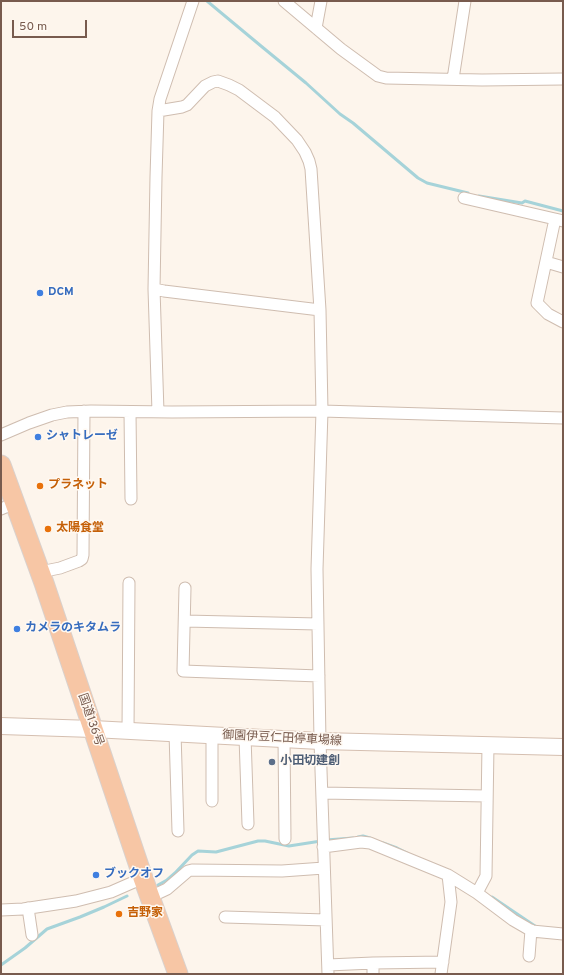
<!DOCTYPE html>
<html>
<head>
<meta charset="utf-8">
<style>
  body { margin:0 }
  #map { position:relative; width:564px; height:975px; overflow:hidden; background:#fdf5ec; font-family:Overpass,sans-serif }
  canvas { display:block }
  .frame { position:absolute; inset:0; border:2px solid #785b4e; pointer-events:none }
  .scale { position:absolute; left:12px; top:20px; width:75px; height:18px; box-sizing:border-box; border:2px solid #785b4e; border-top:0; padding-left:5px; font-size:12px; line-height:14px; white-space:nowrap; color:#785b4e; -webkit-text-stroke:3px #fff9f2; paint-order:stroke }
</style>
</head>
<body>
<div id="map">
<canvas width="564" height="975"></canvas>
<div class="frame"></div>
<div class="scale">50 m</div>
</div>
<script>
const g = document.querySelector('canvas').getContext('2d');
g.lineJoin = 'round';
function poly(rows) {
  const path = new Path2D();
  for (const r of rows) {
    path.moveTo(r[0], r[1]);
    for (let i = 2; i < r.length; i += 2) path.lineTo(r[i], r[i + 1]);
  }
  return path;
}
function trace(path, color, width, dash) {
  g.strokeStyle = color;
  g.lineWidth = width;
  g.lineCap = dash ? 'butt' : 'round';
  g.setLineDash(dash || []);
  g.stroke(path);
}
function drawText(font, color, halo, rows, align = 'center') {
  g.font = font + ' Overpass,"Noto Sans JP",sans-serif';
  g.lineWidth = 3;
  g.setLineDash([]);
  g.textBaseline = 'middle';
  g.strokeStyle = halo;
  g.fillStyle = color;
  for (const [text, x, y, turn = 0] of rows) {
    g.save();
    g.translate(x, y);
    g.rotate((+turn || 0) * Math.PI / 180);
    g.textAlign = isNaN(turn) ? turn : align;
    if (halo) g.strokeText(text, 0, 0);
    g.fillText(text, 0, 0);
    g.restore();
  }
}
const stream = poly([
  [207,1,261,46,306,83,340,114,353,123,418,178,427,183,468,193],
  [479,196,522,203,525,201,563,211],
  [358,837,363,836,370,838],
  [326,840,353,838],
  [383,843,397,848,407,853],
  [158,885,167,880,175,873,192,855,198,851,216,852,258,841,265,841,289,846,321,841],
  [492,897,535,926],
  [1,965,25,948,47,929,80,917,104,907,127,896]
]);
const minor = poly([
  [284,1,341,49,378,76,386,78,482,80,563,79],
  [316,28,321,1],
  [453,79,465,1],
  [158,111,182,107,187,105,205,86,213,82,218,81,229,85,239,90,275,117,297,140,305,152,309,161,311,169,320,310,322,411,317,569,320,741,328,974],
  [464,198,555,219],
  [563,221,555,219,537,303,548,314,563,322],
  [546,262,563,267],
  [154,289,164,291,320,310],
  [130,412,131,499],
  [158,412,154,289,156,177,158,111,160,99,193,1],
  [1,435,29,423,52,415,67,412,91,411,172,412,322,411,563,418],
  [1,509,15,503],
  [40,572,60,568,79,561,82,559,83,555,84,411],
  [185,588,183,671,319,676],
  [185,621,318,624],
  [128,731,129,583],
  [175,733,178,831],
  [212,735,212,801],
  [245,737,248,824],
  [284,739,285,839],
  [322,793,487,796],
  [323,847,361,842,370,843,448,875,477,893,513,920,532,931,563,934],
  [477,893,486,876,488,745],
  [150,897,167,889,188,871,192,870,282,871,324,868],
  [28,908,32,935],
  [1,910,23,909,76,901,111,892,143,878],
  [225,917,326,920],
  [529,956,531,930],
  [373,963,443,962],
  [328,965,373,963,373,974],
  [441,974,451,902,448,875]
]);
const secondary = poly([
  [1,726,93,729,320,741,563,747]
]);
const trunk = poly([
  [1,465,44,583,143,878,178,974]
]);
const markers = [
  [40,293,4,"#3f7fe0"],
  [38,437,4,"#3f7fe0"],
  [40,486,4,"#e8710a"],
  [48,529,4,"#e8710a"],
  [17,629,4,"#3f7fe0"],
  [272,762,4,"#5c6f8a"],
  [96,875,4,"#3f7fe0"],
  [119,914,4,"#e8710a"]
];
const shopNames = [
  ["DCM",48,293],
  ["シャトレーゼ",46,437],
  ["カメラのキタムラ",25,629],
  ["ブックオフ",104,875]
];
const foodNames = [
  ["プラネット",48,486],
  ["太陽食堂",56,529],
  ["吉野家",127,914]
];
const streetNames = [
  ["国道136号",90,720,71],
  ["御園伊豆仁田停車場線",282,739,3]
];
const serviceNames = [
  ["小田切建創",280,762]
];
trace(stream, '#a6d3d9', 3);
trace(minor, '#cfbdb0', 13);
trace(secondary, '#d5bfb0', 18);
trace(trunk, '#d9d1cd', 21);
trace(minor, '#fff', 11);
trace(secondary, '#fff', 16);
trace(trunk, '#f7c6a5', 19);
for (const [x, y, r, color] of markers) {
  const dot = new Path2D();
  dot.arc(x, y, r, 0, 2 * Math.PI);
  g.fillStyle = color;
  g.fill(dot);
  trace(dot, '#fff9f2', 1.5);
}
drawText('bold 12px', '#366cbe', '#fff9f2', shopNames, 'left');
drawText('bold 12px', '#c56008', '#fff9f2', foodNames, 'left');
drawText('12px', '#785b4e', '#fff9f2', streetNames);
drawText('bold 12px', '#4e5e75', '#fff9f2', serviceNames, 'left');
</script>
</body>
</html>
